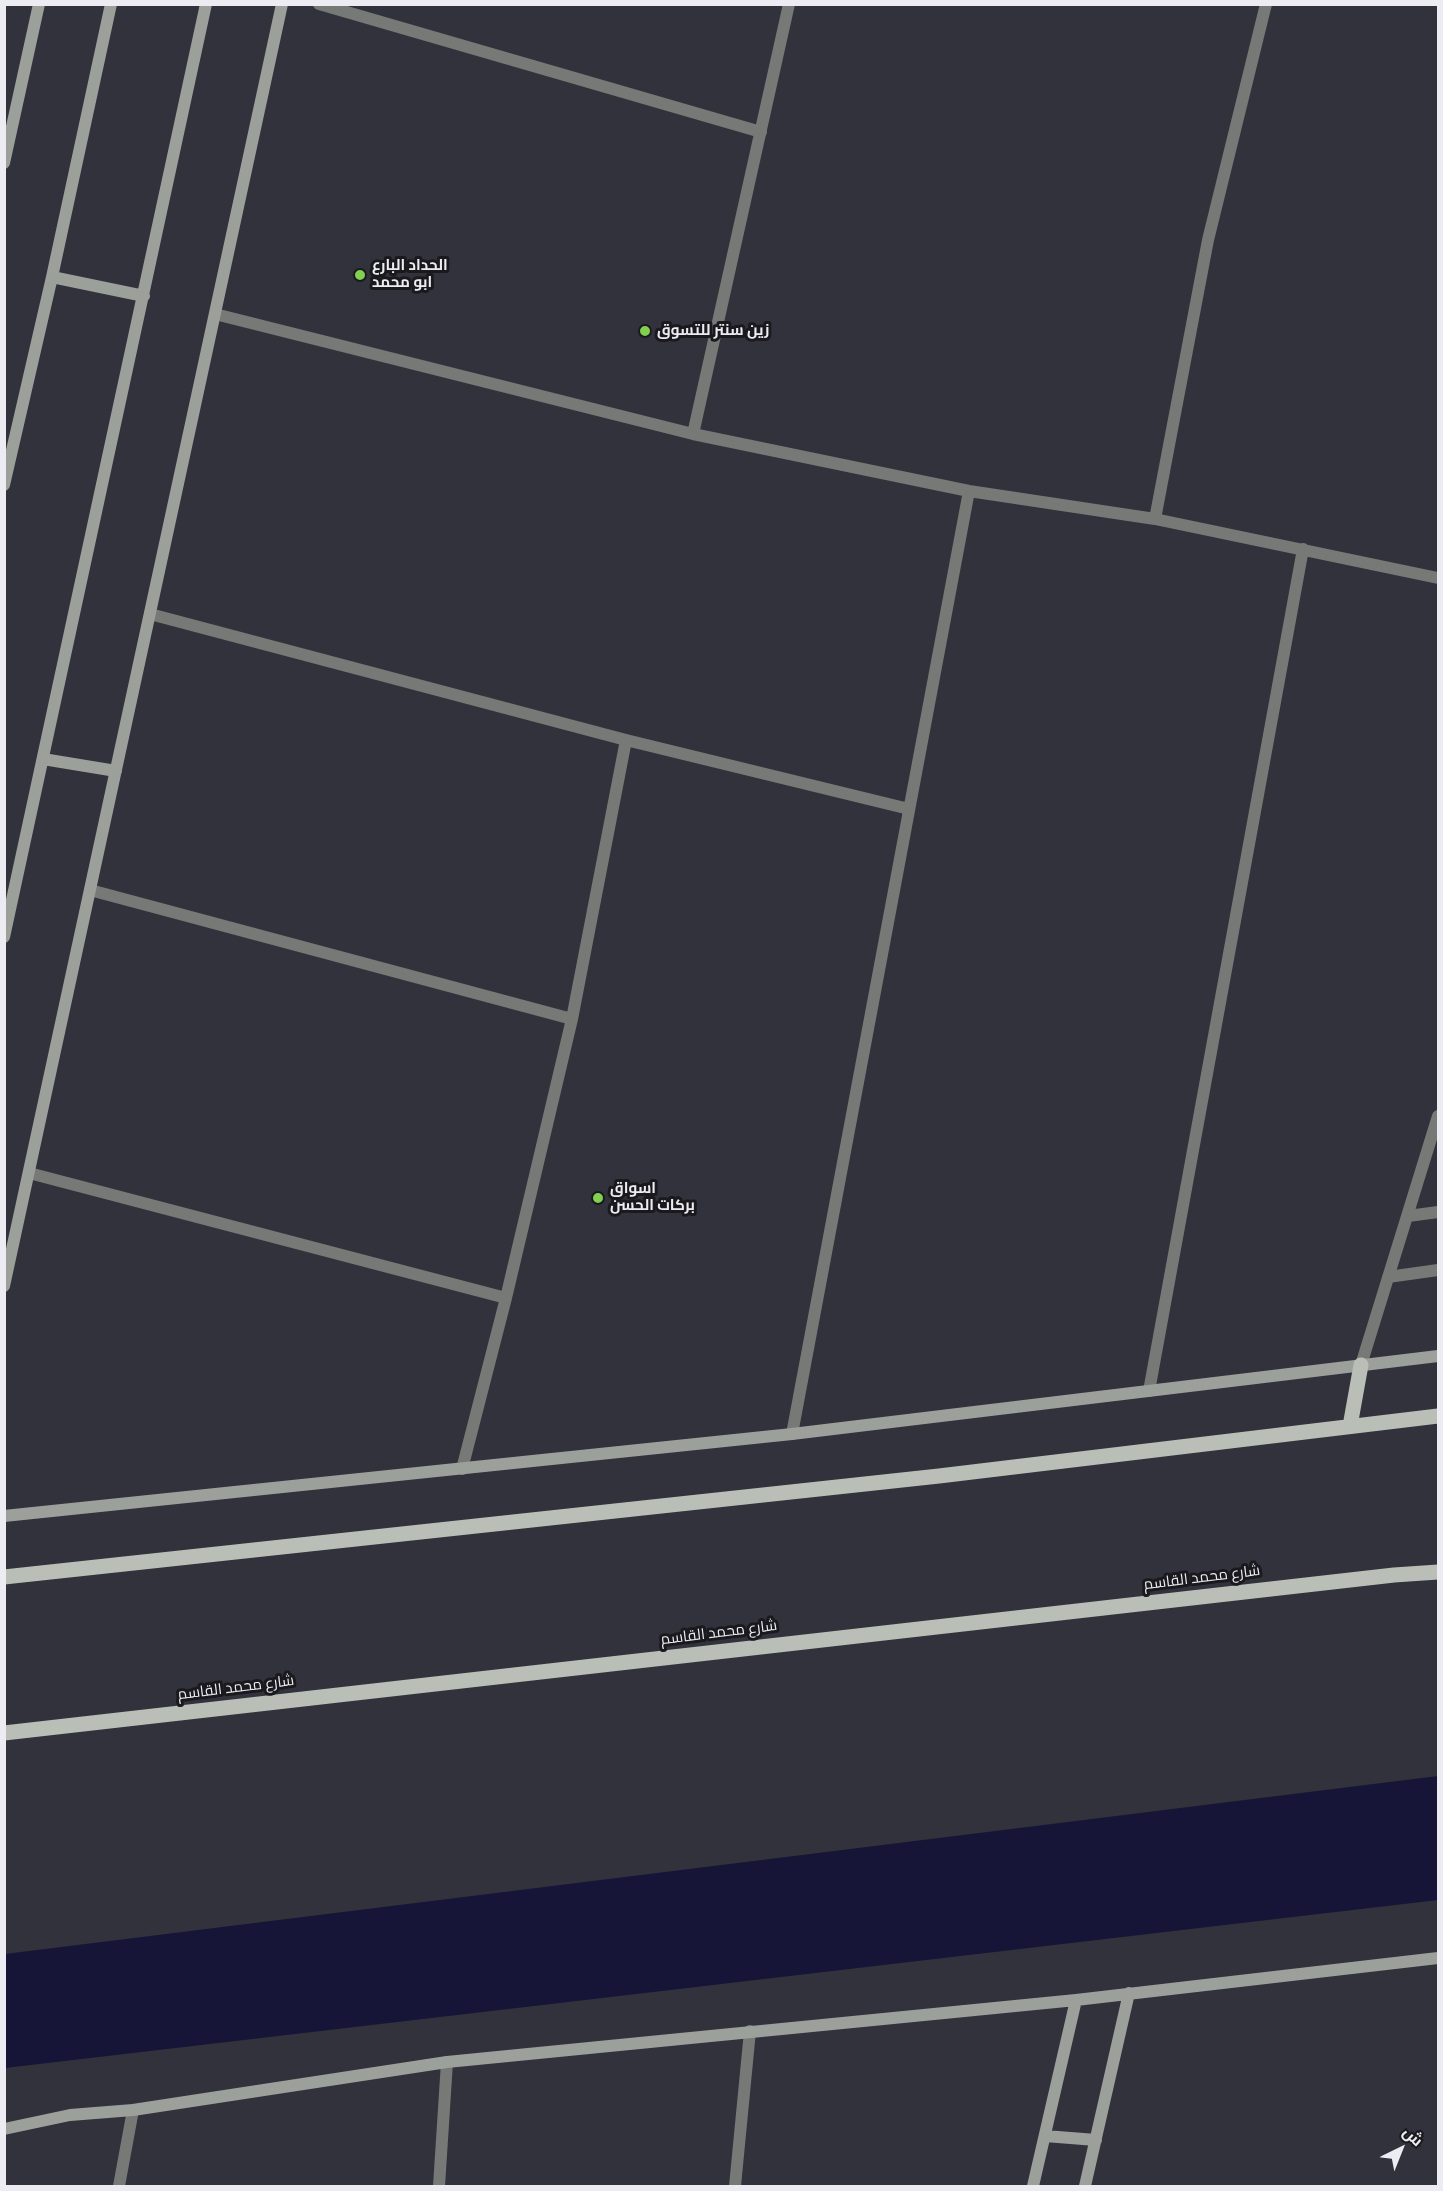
<!DOCTYPE html>
<html>
<head>
<meta charset="utf-8">
<style>
  body { margin:0 }
  #map { position:relative; width:1443px; height:2191px; overflow:hidden; background:#31323b; font-family:"Archivo Narrow",Cairo,sans-serif }
  canvas { display:block }
  .frame { position:absolute; inset:0; border:6px solid #ececf2; pointer-events:none }
  .north { position:absolute; left:1371px; top:2119px; width:60px; height:60px; -webkit-text-stroke:4px #1a1a1e; paint-order:stroke; rotate:43deg; font-size:16px; font-weight:700; line-height:24px; text-align:center; color:#ececf2 }
  .north::after { content:''; display:block; margin:auto; width:21px; height:27px; background:#ececf2; clip-path:polygon(50% 0,100% 100%,50% 72%,0 100%) }
</style>
</head>
<body>
<div id="map">
<canvas width="1443" height="2191"></canvas>
<div class="frame"></div>
<div class="north">ش</div>
</div>
<script>
const g = document.querySelector('canvas').getContext('2d');
g.lineJoin = 'round';
function fill(path, color) {
  g.fillStyle = color;
  g.fill(path, 'evenodd');
}
function poly(rows) {
  const path = new Path2D();
  for (const r of rows) {
    path.moveTo(r[0], r[1]);
    for (let i = 2; i < r.length; i += 2) path.lineTo(r[i], r[i + 1]);
  }
  return path;
}
function trace(path, color, width, dash) {
  g.strokeStyle = color;
  g.lineWidth = width;
  g.lineCap = dash ? 'butt' : 'round';
  g.setLineDash(dash || []);
  g.stroke(path);
}
function drawText(font, color, halo, rows, align = 'center') {
  g.font = font + ' "Archivo Narrow",Cairo,sans-serif';
  g.lineWidth = 6;
  g.setLineDash([]);
  g.textBaseline = 'middle';
  g.strokeStyle = halo;
  g.fillStyle = color;
  for (const [text, x, y, turn = 0] of rows) {
    g.save();
    g.translate(x, y);
    g.rotate((+turn || 0) * Math.PI / 180);
    g.textAlign = isNaN(turn) ? turn : align;
    if (halo) g.strokeText(text, 0, 0);
    g.fillText(text, 0, 0);
    g.restore();
  }
}
const water = poly([
  [1438,1776,1438,1900,5,2068,5,1954]
]);
const lane = poly([
  [1408,1216,1438,1212],
  [1388,1277,1438,1270],
  [1361,1365,1438,1116]
]);
const street = poly([
  [319,4,761,132],
  [215,314,693,434,969,491,1155,519,1438,578],
  [693,434,789,4],
  [1155,519,1208,240,1266,4],
  [150,614,626,740,909,809],
  [90,890,572,1019],
  [29,1173,506,1298],
  [1149,1391,1303,549],
  [792,1434,969,491],
  [462,1469,506,1298,572,1019,626,740],
  [119,2186,133,2110],
  [439,2186,447,2062],
  [735,2186,750,2031]
]);
const secondary = poly([
  [4,163,39,4],
  [52,277,144,296],
  [4,485,52,277,111,4],
  [43,759,116,771],
  [4,937,206,4],
  [4,1286,282,4],
  [4,1516,792,1434,1438,1356],
  [4,2129,70,2115,133,2110,447,2062,1076,2000,1438,1958],
  [1045,2136,1096,2140],
  [1033,2186,1076,2000],
  [1085,2186,1129,1993]
]);
const primary = poly([
  [1350,1426,1361,1365],
  [4,1577,939,1476,1438,1416],
  [4,1733,1394,1575,1438,1572]
]);
const markers = [
  [360,275,6,"#81d050"],
  [645,331,6,"#81d050"],
  [598,1198,6,"#81d050"]
];
const poiNames = [
  ["الحداد البارع",372,266],
  ["ابو محمد",372,283],
  ["زين سنتر للتسوق",657,331],
  ["اسواق",610,1189],
  ["بركات الحسن",610,1206]
];
const streetNames = [
  ["شارع محمد القاسم",1202,1578,-7],
  ["شارع محمد القاسم",719,1633,-7],
  ["شارع محمد القاسم",236,1688,-7]
];
fill(water, '#161537');
trace(lane, '#767975', 12);
trace(street, '#767975', 12);
trace(secondary, '#9ca09a', 12);
trace(primary, '#b9bfb6', 15);
for (const [x, y, r, color] of markers) {
  const dot = new Path2D();
  dot.arc(x, y, r, 0, 2 * Math.PI);
  g.fillStyle = color;
  g.fill(dot);
  trace(dot, '#1a1a1e', 2);
}
drawText('bold 15px', '#ececf2', '#1a1a1e', poiNames, 'left');
drawText('15px', '#ececf2', '#1a1a1e', streetNames);
</script>
</body>
</html>
